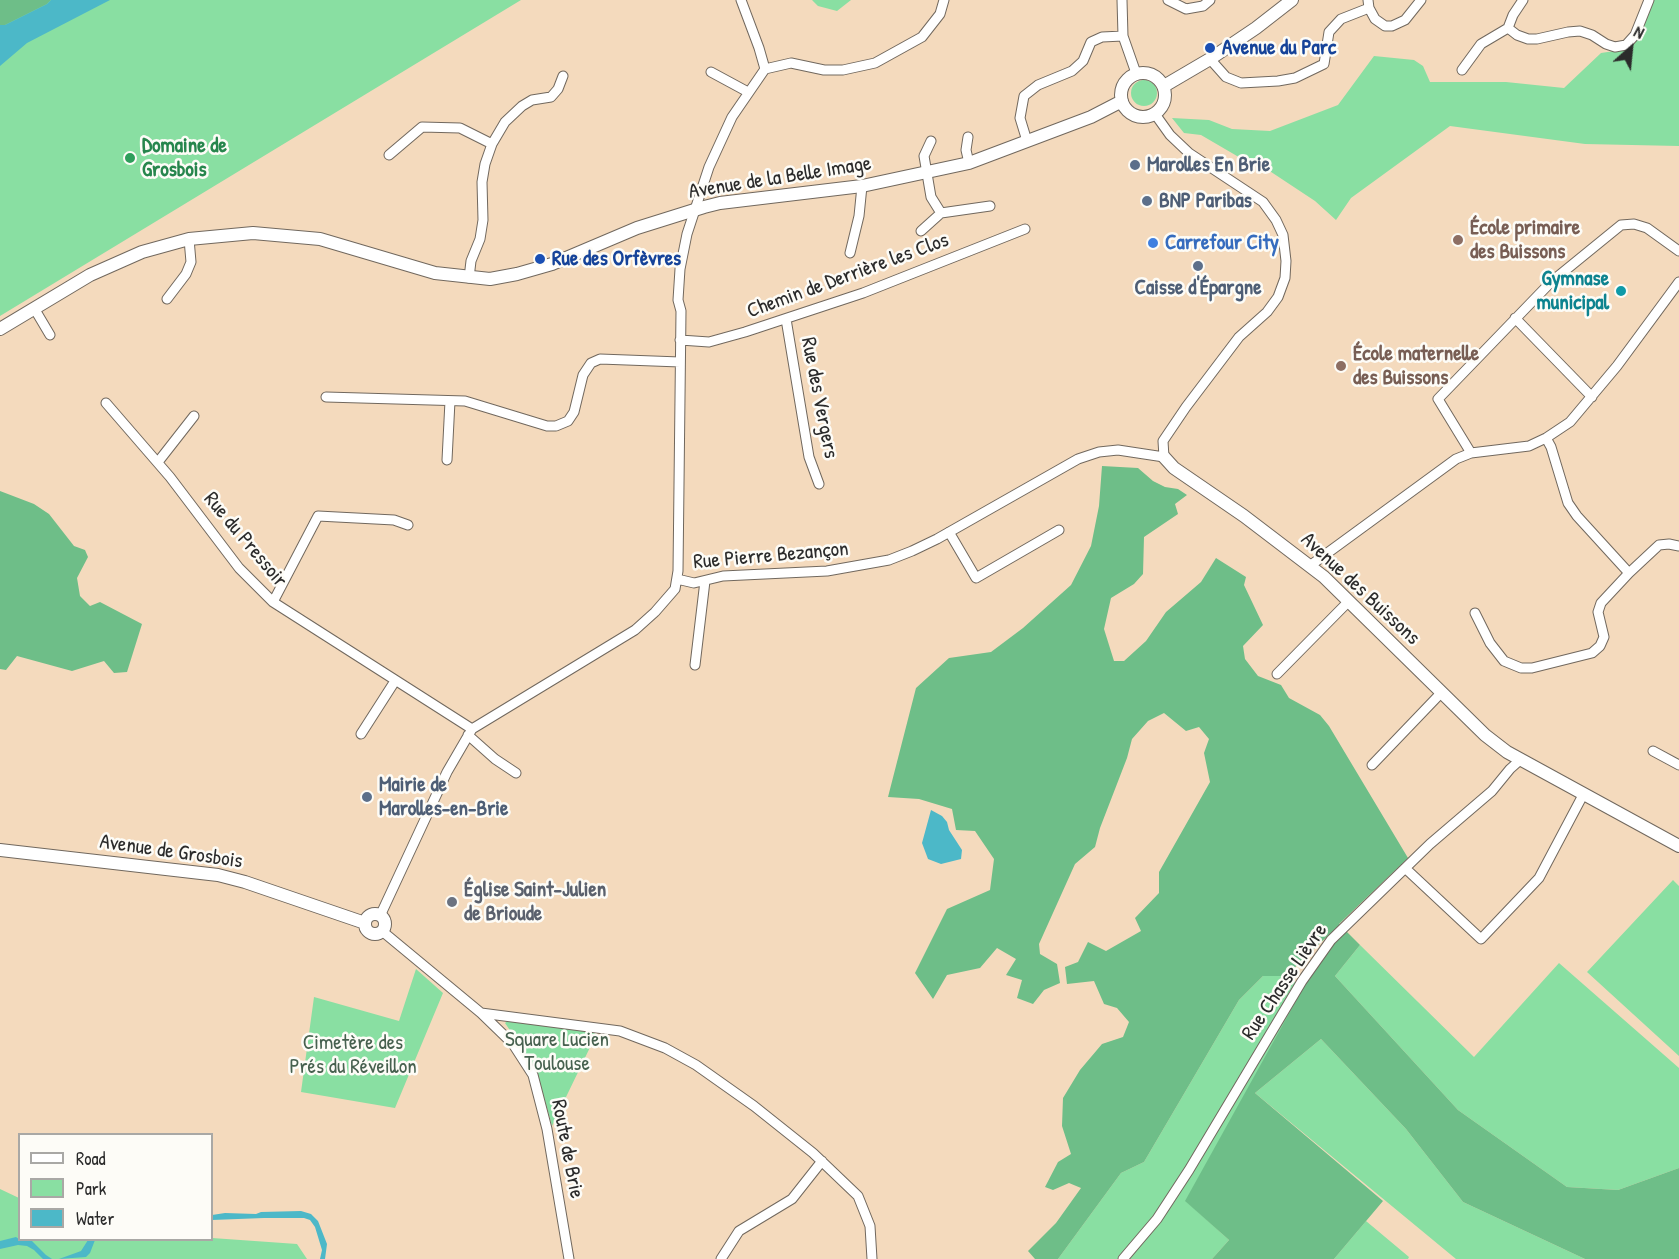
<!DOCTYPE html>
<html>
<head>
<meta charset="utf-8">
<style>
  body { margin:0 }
  #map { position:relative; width:1679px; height:1259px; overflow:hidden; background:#f4dabd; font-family:"Patrick Hand",sans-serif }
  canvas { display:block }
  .legend { position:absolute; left:18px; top:1133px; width:195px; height:108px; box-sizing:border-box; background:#fdfcf7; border:2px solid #a9a8a5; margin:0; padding:8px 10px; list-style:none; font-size:18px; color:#2b2b2b }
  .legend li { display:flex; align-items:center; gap:12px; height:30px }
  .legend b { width:30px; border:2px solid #a9a8a5 }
  .north { position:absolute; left:1601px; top:18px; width:60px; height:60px; -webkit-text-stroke:4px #fdfcf7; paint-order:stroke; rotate:27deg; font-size:16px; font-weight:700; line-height:24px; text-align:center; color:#2b2b2b }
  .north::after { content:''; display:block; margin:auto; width:21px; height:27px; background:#2b2b2b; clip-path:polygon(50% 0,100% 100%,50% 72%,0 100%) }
</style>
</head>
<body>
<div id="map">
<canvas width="1679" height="1259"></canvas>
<ul class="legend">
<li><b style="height:8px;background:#fff"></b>Road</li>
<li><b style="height:16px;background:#89dfa2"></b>Park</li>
<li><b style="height:16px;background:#4cb8c8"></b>Water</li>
</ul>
<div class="north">N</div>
</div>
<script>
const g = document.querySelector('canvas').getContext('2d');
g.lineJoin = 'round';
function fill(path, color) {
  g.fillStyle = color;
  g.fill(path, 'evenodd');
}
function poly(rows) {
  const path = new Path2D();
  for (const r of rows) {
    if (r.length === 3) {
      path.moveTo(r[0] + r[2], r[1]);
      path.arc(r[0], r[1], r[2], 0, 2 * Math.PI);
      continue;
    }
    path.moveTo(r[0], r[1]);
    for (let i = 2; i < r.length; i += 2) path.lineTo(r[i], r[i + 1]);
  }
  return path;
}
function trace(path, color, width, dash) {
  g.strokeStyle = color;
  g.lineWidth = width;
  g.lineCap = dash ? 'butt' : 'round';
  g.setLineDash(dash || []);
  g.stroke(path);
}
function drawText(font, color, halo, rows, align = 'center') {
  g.font = font + ' "Patrick Hand",sans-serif';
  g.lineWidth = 5;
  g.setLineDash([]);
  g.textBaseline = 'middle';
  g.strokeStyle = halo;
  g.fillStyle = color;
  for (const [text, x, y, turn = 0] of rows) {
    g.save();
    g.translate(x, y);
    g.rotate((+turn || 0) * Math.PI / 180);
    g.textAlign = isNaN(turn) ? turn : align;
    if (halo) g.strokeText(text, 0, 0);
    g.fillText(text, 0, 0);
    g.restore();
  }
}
const green = poly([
  [0,0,521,0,0,316],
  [812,0,851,0,837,11,818,6],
  [1654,0,1679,0,1679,146,1585,144,1450,126,1351,198,1336,220,1315,201,1253,160,1249,163,1201,135,1184,133,1172,118,1209,120,1232,129,1270,131,1338,105,1374,56,1414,60,1423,66,1430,82,1506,82,1564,88,1601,53,1628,49,1635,43],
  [1144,93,13],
  [1673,880,1679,886,1679,1056,1587,972],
  [1360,945,1474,1057,1559,963,1679,1068,1679,1168,1618,1190,1567,1187,1458,1110,1335,976],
  [416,969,443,993,395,1108,301,1092,314,997,399,1021],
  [1263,976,1286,976,1304,988,1186,1201,1229,1240,1212,1259,1058,1259,1121,1173,1144,1162,1239,1000],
  [510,1019,593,1030,596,1035,552,1126,536,1069,505,1023],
  [1321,1039,1406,1129,1463,1202,1585,1259,1456,1259,1255,1093],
  [0,1189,19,1198,20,1240,212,1238,297,1244,307,1259,0,1259],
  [1366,1221,1409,1257,1408,1259,1334,1259]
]);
const forest = poly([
  [0,0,51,0,47,4,5,25,0,25],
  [1102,466,1138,468,1153,481,1165,487,1178,489,1187,495,1175,504,1178,514,1144,537,1143,574,1134,584,1111,598,1104,629,1114,661,1124,661,1146,641,1166,612,1201,582,1216,558,1246,577,1244,585,1263,625,1243,646,1245,659,1258,676,1281,685,1289,698,1320,715,1329,726,1408,858,1339,924,1360,945,1335,976,1458,1110,1567,1187,1618,1190,1679,1168,1679,1259,1585,1259,1463,1202,1406,1129,1321,1039,1255,1093,1383,1201,1334,1259,1212,1259,1229,1240,1185,1201,1337,927,1286,976,1263,976,1239,1000,1144,1162,1121,1173,1058,1259,1035,1259,1028,1251,1056,1223,1081,1188,1069,1183,1053,1190,1045,1187,1058,1162,1071,1154,1062,1126,1063,1098,1080,1070,1102,1044,1123,1037,1129,1022,1117,1008,1104,1004,1094,981,1067,984,1065,967,1078,962,1088,942,1106,951,1141,931,1135,918,1159,893,1159,872,1210,782,1204,753,1209,739,1199,727,1186,731,1164,713,1148,721,1132,739,1127,758,1100,828,1095,847,1075,864,1039,944,1040,954,1057,964,1060,983,1044,990,1033,1004,1017,998,1022,980,1006,975,1016,959,997,948,980,968,947,975,933,999,915,973,947,909,990,890,994,859,975,831,956,830,952,809,919,799,888,797,916,688,949,658,991,652,1023,628,1071,585,1091,546,1099,506],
  [0,491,34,504,49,514,74,546,85,550,88,557,77,578,80,596,90,606,100,602,142,624,127,672,114,673,104,661,72,671,17,656,6,670,0,669]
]);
const water = poly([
  [51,0,110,0,27,43,0,66,0,25,5,25,47,4],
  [931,810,942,816,947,822,949,830,962,850,961,859,941,864,928,859,922,843],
  [301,1211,311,1214,318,1221,327,1244,325,1259,320,1259,322,1250,315,1227,310,1220,304,1218,264,1218,212,1220,212,1215,225,1213,256,1214,261,1212],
  [16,1237,20,1240,32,1241,46,1255,52,1259,43,1259,34,1250,27,1246,18,1245,0,1249,0,1241],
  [88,1240,95,1240,90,1253,86,1257,59,1259,81,1251]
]);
const minor = poly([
  [741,0,759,48,765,69],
  [1122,0,1123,36,1136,73],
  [1168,0,1186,9,1203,6,1210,0],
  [1523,0,1513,15,1508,28,1517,35,1528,39,1537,39,1568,32,1580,31,1592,35,1606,44,1615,47,1626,45,1635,35,1649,0],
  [1369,8,1375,19,1385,26,1392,26,1405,20,1421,0],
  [1210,59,1226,77,1241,83,1278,81,1295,78,1324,64,1329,32,1341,19,1369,8,1368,0],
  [765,69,791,63,824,70,843,70,875,63,922,37,940,14,944,0],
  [1462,70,1481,44,1508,28],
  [711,72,748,92],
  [968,137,966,150,969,163],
  [931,141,924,156,931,197,941,213],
  [1027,141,1020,118,1024,96,1038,85,1072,71,1083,61,1091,42,1102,37,1123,36],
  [389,155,422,127,460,128,492,144],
  [921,231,941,213,990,206],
  [850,253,859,216,862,186],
  [469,278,471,261,480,239,483,220,482,182,485,164,492,144,505,122,522,106,532,100,551,97,558,89,563,76],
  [167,299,186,274,191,262,189,239],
  [34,308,50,335],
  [1515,318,1592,397],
  [786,319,809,457,819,484],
  [680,340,709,342,745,332,863,293,1025,229],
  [326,397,465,401,547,426,556,426,568,421,574,412,583,375,591,363,600,359,680,362],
  [106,403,170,477,239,568,273,602,472,729],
  [1546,438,1551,447,1568,503,1577,516,1629,573,1659,545,1669,544,1679,546],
  [1471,453,1438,399,1551,282,1621,225,1634,224,1647,228,1679,251],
  [447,460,450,401],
  [158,462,194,416],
  [949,532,976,578,1059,530],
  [1311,565,1456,459,1471,453,1529,446,1546,438,1570,422,1617,366,1679,282],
  [677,579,694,583,723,576,827,571,889,560,912,551,937,539,1078,459,1099,452,1118,450,1164,457,1163,441,1186,407,1239,337,1267,312,1278,297,1285,278,1286,261,1283,235,1276,220,1263,202,1189,153,1170,135,1155,114],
  [273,602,318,516,394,520,408,525],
  [1475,613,1490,643,1504,661,1521,668,1532,668,1592,653,1600,646,1604,637,1598,612,1601,603,1629,573],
  [695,665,705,581],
  [1277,674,1349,601],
  [361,734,395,681],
  [468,735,495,759,516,773],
  [1653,751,1679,765],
  [1372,765,1441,693],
  [1405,868,1481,939,1539,878,1583,795],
  [380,916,447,772,472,729,635,630,655,612,675,589,678,571,681,311,678,300,680,269,687,234,709,167,732,117,765,69],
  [382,931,481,1013,513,1044,533,1075,547,1129,569,1259],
  [481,1013,620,1031,665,1048,696,1065,754,1106,813,1153,858,1196,870,1226,872,1259],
  [721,1259,739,1231,792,1199,822,1161],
  [1123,1259,1157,1219,1189,1170,1302,981,1331,940,1430,844,1492,791,1510,769,1519,761]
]);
const tertiary = poly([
  [1143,95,22],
  [1164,86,1210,59,1256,28,1292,0],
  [0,329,90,275,142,252,189,239,253,233,320,239,435,273,490,279,517,274,552,264,637,228,704,207,720,203,862,186,969,163,1091,117,1122,101],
  [1164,457,1174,468,1244,516,1324,577,1485,735,1507,752,1679,846],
  [0,850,218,875,245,882,365,923],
  [375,924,10]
]);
const markers = [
  [1210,48,6,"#1a4fb4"],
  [130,158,6,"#2e9e5b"],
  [1135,165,6,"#5c6f8a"],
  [1147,201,6,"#5c6f8a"],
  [1458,240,6,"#8d6e63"],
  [1153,243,6,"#3f7fe0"],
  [540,259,6,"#1a4fb4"],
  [1198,266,6,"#5c6f8a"],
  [1621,291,6,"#0f9aa8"],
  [1341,366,6,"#8d6e63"],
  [367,797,6,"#5c6f8a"],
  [452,902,6,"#6b7280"]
];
const transitNames = [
  ["Avenue du Parc",1222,48],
  ["Rue des Orfèvres",552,259]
];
const leisureNames = [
  ["Domaine de",142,146],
  ["Grosbois",142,170]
];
const serviceNames = [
  ["Marolles En Brie",1147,165],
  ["BNP Paribas",1159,201],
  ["Caisse d'Épargne",1198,288,"center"],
  ["Mairie de",379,785],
  ["Marolles-en-Brie",379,809]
];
const streetNames = [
  ["Avenue de la Belle Image",780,178,-9],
  ["Chemin de Derrière les Clos",848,276,-20],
  ["Rue des Vergers",819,398,79],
  ["Rue du Pressoir",245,540,50],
  ["Rue Pierre Bezançon",771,556,-5],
  ["Avenue des Buissons",1360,589,43],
  ["Avenue de Grosbois",171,852,8],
  ["Rue Chasse Lièvre",1285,982,-56],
  ["Route de Brie",567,1149,79]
];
const educationNames = [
  ["École primaire",1470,228],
  ["des Buissons",1470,252],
  ["École maternelle",1353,354],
  ["des Buissons",1353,378]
];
const shopNames = [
  ["Carrefour City",1165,243]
];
const cultureNames = [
  ["Gymnase",1609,279],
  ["municipal",1609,303]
];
const worshipNames = [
  ["Église Saint-Julien",464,890],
  ["de Brioude",464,914]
];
const parkNames = [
  ["Square Lucien",557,1040],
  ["Toulouse",557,1064],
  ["Cimetère des",353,1043],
  ["Prés du Réveillon",353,1067]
];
fill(green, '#89dfa2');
fill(forest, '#6ebe88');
fill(water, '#4cb8c8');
trace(minor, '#71685e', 11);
trace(tertiary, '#71685e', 14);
trace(minor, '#fff', 9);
trace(tertiary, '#fff', 12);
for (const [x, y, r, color] of markers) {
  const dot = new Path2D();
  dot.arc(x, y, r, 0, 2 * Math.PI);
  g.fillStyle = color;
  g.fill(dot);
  trace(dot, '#fdfcf7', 2);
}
drawText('bold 21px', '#164399', '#fdfcf7', transitNames, 'left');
drawText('bold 21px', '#27864d', '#fdfcf7', leisureNames, 'left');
drawText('bold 21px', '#4e5e75', '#fdfcf7', serviceNames, 'left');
drawText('21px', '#2b2b2b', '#fdfcf7', streetNames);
drawText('bold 21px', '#785e54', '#fdfcf7', educationNames, 'left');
drawText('bold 21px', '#366cbe', '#fdfcf7', shopNames, 'left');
drawText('bold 21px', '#0d838f', '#fdfcf7', cultureNames, 'right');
drawText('bold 21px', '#5b616d', '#fdfcf7', worshipNames, 'left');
drawText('21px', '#47614f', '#fdfcf7', parkNames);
</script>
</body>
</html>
